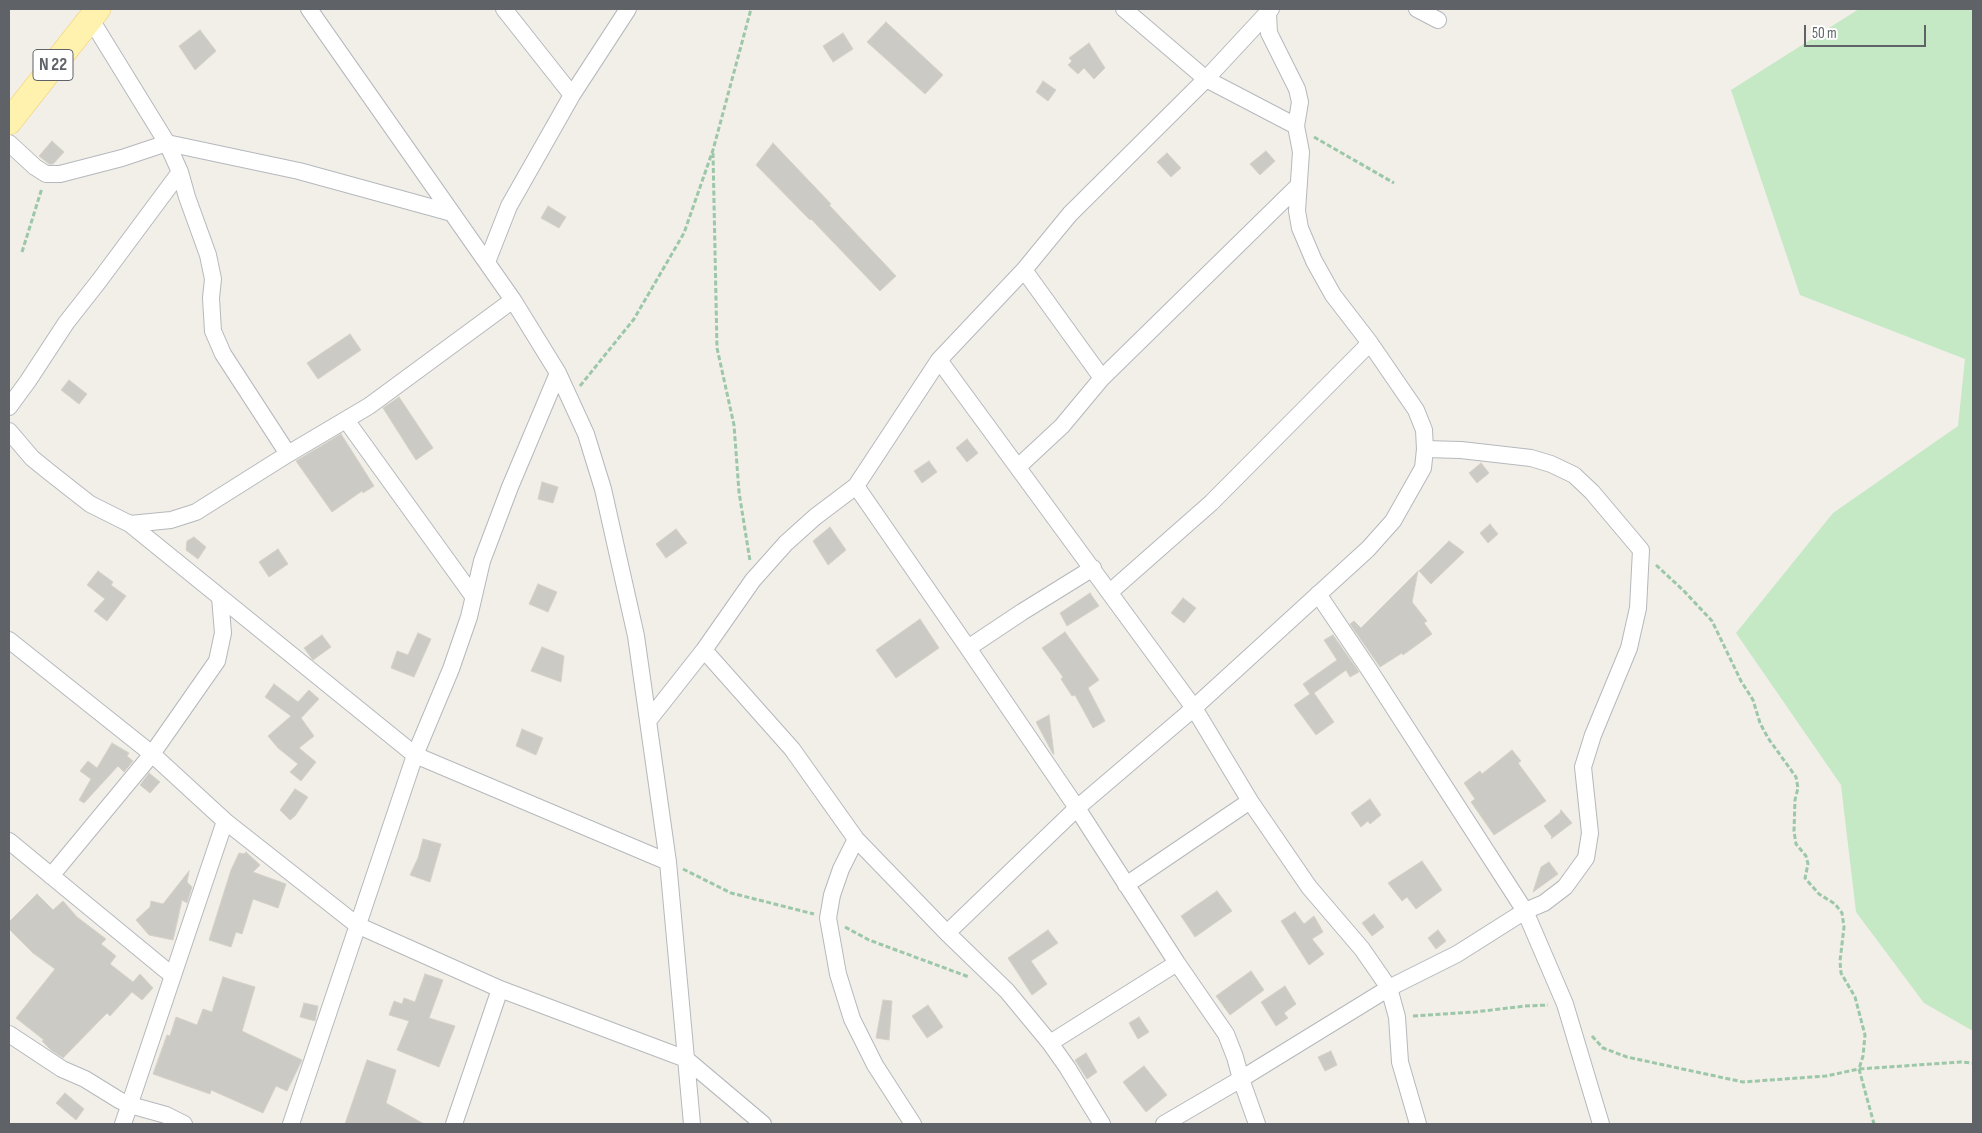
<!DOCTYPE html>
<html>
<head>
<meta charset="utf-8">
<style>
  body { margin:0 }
  #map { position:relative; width:1982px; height:1133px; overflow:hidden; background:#f1efe8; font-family:"Sofia Sans Condensed",sans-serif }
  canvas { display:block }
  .frame { position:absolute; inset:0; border:10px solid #5f6368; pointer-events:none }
  .scale { position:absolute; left:1804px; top:25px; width:122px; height:22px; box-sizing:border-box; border:2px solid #5f6368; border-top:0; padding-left:6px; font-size:15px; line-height:18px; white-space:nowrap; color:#5f6368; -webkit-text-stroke:4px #fff; paint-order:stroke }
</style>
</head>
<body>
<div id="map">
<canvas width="1982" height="1133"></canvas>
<div class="frame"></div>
<div class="scale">50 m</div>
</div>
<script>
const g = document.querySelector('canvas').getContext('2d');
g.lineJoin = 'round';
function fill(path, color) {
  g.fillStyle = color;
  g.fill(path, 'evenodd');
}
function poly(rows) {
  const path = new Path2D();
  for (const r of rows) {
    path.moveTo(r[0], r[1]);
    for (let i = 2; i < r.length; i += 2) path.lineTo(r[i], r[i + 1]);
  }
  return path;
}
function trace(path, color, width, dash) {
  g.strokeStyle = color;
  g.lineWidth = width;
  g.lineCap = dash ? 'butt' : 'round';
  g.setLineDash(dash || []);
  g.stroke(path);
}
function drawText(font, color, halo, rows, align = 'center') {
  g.font = font + ' "Sofia Sans Condensed",sans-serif';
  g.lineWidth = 4.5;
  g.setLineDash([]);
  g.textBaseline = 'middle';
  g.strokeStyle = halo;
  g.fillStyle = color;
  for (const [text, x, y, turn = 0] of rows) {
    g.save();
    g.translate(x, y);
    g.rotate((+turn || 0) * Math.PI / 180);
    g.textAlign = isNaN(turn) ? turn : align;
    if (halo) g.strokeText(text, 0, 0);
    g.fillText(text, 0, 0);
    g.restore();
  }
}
const green = poly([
  [1859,9,1973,9,1973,1031,1924,1003,1856,912,1841,785,1736,633,1833,513,1958,426,1965,359,1800,295,1731,90]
]);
const building = poly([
  [886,22,943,75,925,94,867,42,886,22],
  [200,30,216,51,195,70,179,46,200,30],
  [843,33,853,49,833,62,823,46,843,33],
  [1089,43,1105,68,1094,79,1084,68,1078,74,1068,65,1072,61,1069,58,1089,43],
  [1043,81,1056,90,1048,101,1036,92,1043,81],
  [52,141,64,152,53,164,49,164,39,156,52,141],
  [773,143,831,204,829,205,896,276,880,291,811,219,810,220,756,165,773,143],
  [1266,151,1275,161,1260,175,1250,164,1266,151],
  [1167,153,1181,168,1171,177,1157,162,1167,153],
  [548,206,566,217,559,228,541,218,548,206],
  [350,334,361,350,318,379,307,363,350,334],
  [69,380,87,394,79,404,61,390,69,380],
  [399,397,433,448,416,460,383,408,399,397],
  [341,434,374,486,363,493,362,491,332,512,296,461,341,434],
  [967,439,978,453,967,462,956,448,967,439],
  [929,461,937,472,922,483,914,471,929,461],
  [1481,463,1489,473,1477,483,1469,473,1481,463],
  [542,482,558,487,553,503,538,499,542,482],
  [1490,524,1498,534,1488,543,1480,533,1490,524],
  [830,527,846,550,828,565,813,541,830,527],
  [676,529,687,543,666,558,656,544,676,529],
  [194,537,206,547,198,559,186,550,187,541,194,537],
  [1449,541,1464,552,1431,584,1419,571,1449,541],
  [278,549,288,564,269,577,259,562,278,549],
  [98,571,113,582,111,585,126,596,107,621,94,611,105,599,87,585,98,571],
  [1418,571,1412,602,1427,621,1424,623,1432,634,1403,655,1402,653,1380,667,1350,624,1354,621,1361,628,1418,571],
  [538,584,557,592,548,612,529,604,538,584],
  [1090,593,1099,606,1067,626,1060,613,1090,593],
  [1183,598,1196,608,1184,623,1171,613,1183,598],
  [920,619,939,648,896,678,876,650,920,619],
  [1065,632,1099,680,1088,688,1105,721,1093,728,1075,695,1072,696,1061,679,1063,677,1042,648,1065,632],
  [418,633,431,639,414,677,391,668,397,651,408,655,418,633],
  [322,635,331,647,313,660,304,648,322,635],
  [1333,635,1359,672,1350,677,1346,670,1314,693,1334,722,1316,735,1294,705,1310,694,1303,684,1337,660,1324,640,1333,635],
  [542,647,564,656,561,682,531,671,542,647],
  [274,684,298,702,309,690,319,699,301,718,314,736,299,748,316,762,301,781,290,772,298,764,278,748,268,736,291,716,265,697,274,684],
  [1049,715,1054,754,1053,754,1036,722,1049,715],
  [522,729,543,738,536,755,516,746,522,729],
  [112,743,129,753,127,756,133,761,124,772,118,766,84,803,79,800,91,779,80,771,88,761,97,768,112,743],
  [1512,750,1521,761,1518,763,1546,801,1494,835,1471,802,1475,799,1464,783,1480,771,1482,774,1512,750],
  [149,773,160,782,150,793,140,785,149,773],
  [295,789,308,797,295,816,290,820,280,810,295,789],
  [1370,799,1381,815,1370,824,1368,821,1361,827,1351,813,1370,799],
  [1561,810,1572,823,1551,839,1552,837,1544,826,1560,813,1561,810],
  [423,839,441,844,430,882,410,875,418,858,423,839],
  [246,852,260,865,253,872,286,884,278,908,253,899,242,934,236,932,231,947,209,940,231,870,239,853,244,854,246,852],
  [1422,861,1442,890,1416,909,1407,897,1402,901,1388,883,1422,861],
  [1549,862,1558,874,1533,892,1541,867,1549,862],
  [189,871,187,882,192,887,187,903,182,900,173,940,149,935,136,920,150,907,151,901,163,904,189,871],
  [1217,891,1232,911,1195,937,1181,916,1217,891],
  [37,894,53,910,63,901,77,917,106,939,101,944,116,956,110,964,133,982,140,974,153,988,142,1000,132,992,110,1016,107,1013,63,1058,51,1050,42,1041,44,1040,16,1018,55,969,33,953,9,929,9,922,37,894],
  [1295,912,1304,924,1314,916,1323,932,1312,939,1324,954,1309,965,1281,921,1295,912],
  [1374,914,1384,927,1372,936,1362,923,1374,914],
  [1048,930,1058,943,1031,961,1047,984,1032,995,1008,958,1048,930],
  [1438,930,1446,941,1436,949,1428,938,1438,930],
  [1251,971,1264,990,1230,1015,1216,996,1251,971],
  [425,974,443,980,429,1018,455,1026,439,1067,397,1050,409,1021,389,1015,394,1001,402,1004,404,998,415,1002,425,974],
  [223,977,255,987,242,1031,302,1060,287,1091,276,1086,263,1113,211,1090,210,1094,153,1074,167,1035,170,1036,176,1017,197,1025,203,1009,212,1012,223,977],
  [1285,986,1296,1004,1284,1013,1288,1018,1276,1026,1261,1002,1285,986],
  [883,1000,892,1001,889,1040,876,1038,883,1000],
  [304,1003,318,1006,315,1021,300,1017,304,1003],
  [928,1005,943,1027,927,1038,912,1016,928,1005],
  [1139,1017,1149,1032,1138,1039,1129,1023,1139,1017],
  [1331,1051,1337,1065,1325,1071,1318,1057,1331,1051],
  [1086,1053,1097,1072,1087,1079,1075,1060,1086,1053],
  [367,1060,396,1070,386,1103,424,1124,345,1124,367,1060],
  [1144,1066,1167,1095,1146,1112,1123,1082,1144,1066],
  [65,1093,84,1109,76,1120,56,1103,65,1093]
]);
const path = poly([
  [1314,137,1394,183],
  [713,153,717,348,734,425,739,492,750,561],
  [22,252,42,188],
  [580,386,634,319,684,233,713,150,751,9],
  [1656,565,1684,591,1712,621,1741,681,1753,700,1760,723,1768,738,1796,777,1798,788,1795,800,1794,831,1796,844,1806,856,1808,864,1805,878,1819,894,1835,904,1842,913,1844,927,1840,961,1841,973,1855,997,1865,1035,1863,1056,1859,1069,1961,1062,1973,1063],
  [683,869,731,893,814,914],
  [845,927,869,940,969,977],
  [1413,1016,1475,1012,1525,1006,1548,1005],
  [1592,1036,1603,1048,1627,1057,1743,1082,1826,1076,1859,1069,1874,1124]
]);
const street = poly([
  [309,9,513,300,558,373,586,434,603,489,636,636,668,862,692,1124],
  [504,9,572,95],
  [1124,9,1206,79,1296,126],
  [1417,9,1438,20],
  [90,18,167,143,299,171,452,213],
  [9,143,35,167,46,174,60,174,122,158,167,143,180,172,187,197,208,255,213,279,211,298,213,331,223,354,288,454],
  [487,262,509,206,572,95,628,9],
  [1024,270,1102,378,1299,185],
  [939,360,1194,708,1250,801,1309,887,1362,949,1389,988,1397,1017,1400,1062,1418,1124],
  [9,407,28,381,66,323,99,281,180,172],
  [346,420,473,596],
  [9,431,32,458,48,471,90,504,130,524,415,755,668,862],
  [1019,466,1062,426,1102,378],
  [856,486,968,648,1022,612,1093,568],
  [130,524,171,520,196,512,288,454,369,406,513,300],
  [1110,592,1211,503,1370,343],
  [1318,594,1370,671,1525,911,1565,1004,1601,1124],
  [9,640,152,754,225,821,357,925,500,989,686,1059,763,1124],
  [968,648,1077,808,1177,963,1226,1034,1235,1057,1241,1079,1257,1124],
  [704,650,792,749,856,839,947,933,1007,991,1050,1043,1067,1067,1102,1124],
  [648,721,704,650,753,580,786,543,815,517,856,486,939,360,1024,270,1070,214,1206,79,1271,9],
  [856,839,841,869,832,895,828,918,838,974,852,1019,875,1065,913,1124],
  [9,841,173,976],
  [51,876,152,754,217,661,223,633,220,597],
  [1126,885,1250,801],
  [947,933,1077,808,1186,715,1368,549,1393,521,1423,468,1425,449,1424,430,1416,410,1370,343,1333,295,1314,261,1300,228,1297,211,1301,152,1296,126,1300,102,1297,89,1269,33,1268,13],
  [9,1034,62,1069,85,1079,119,1100,130,1105,166,1115,184,1124],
  [1050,1043,1177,963],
  [123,1124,225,821],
  [291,1124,415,755,451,669,469,617,482,561,510,487,558,373],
  [454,1124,500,989],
  [1164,1124,1241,1079,1389,988,1457,954,1525,911,1544,903,1565,887,1586,858,1590,833,1583,767,1593,735,1629,648,1638,608,1641,550,1592,492,1574,475,1551,464,1531,458,1461,450,1425,449]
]);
const primary = poly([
  [9,122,98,9]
]);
const shields = [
  [53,65,40]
];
const shieldNames = [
  ["N 22",53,65]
];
fill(green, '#c5e8c5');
fill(building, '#cccac5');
trace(building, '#d6d1c6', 1);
trace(street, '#b5b8bc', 18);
trace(primary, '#f2c960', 26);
trace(path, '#9cc7a9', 3, [5, 2.5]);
trace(street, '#fff', 16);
trace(primary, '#fff2af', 25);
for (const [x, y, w] of shields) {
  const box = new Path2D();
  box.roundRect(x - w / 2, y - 15.5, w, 31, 4);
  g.fillStyle = '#fff';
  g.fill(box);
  trace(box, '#5f6368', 1);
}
drawText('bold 18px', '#5f6368', null, shieldNames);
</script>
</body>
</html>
